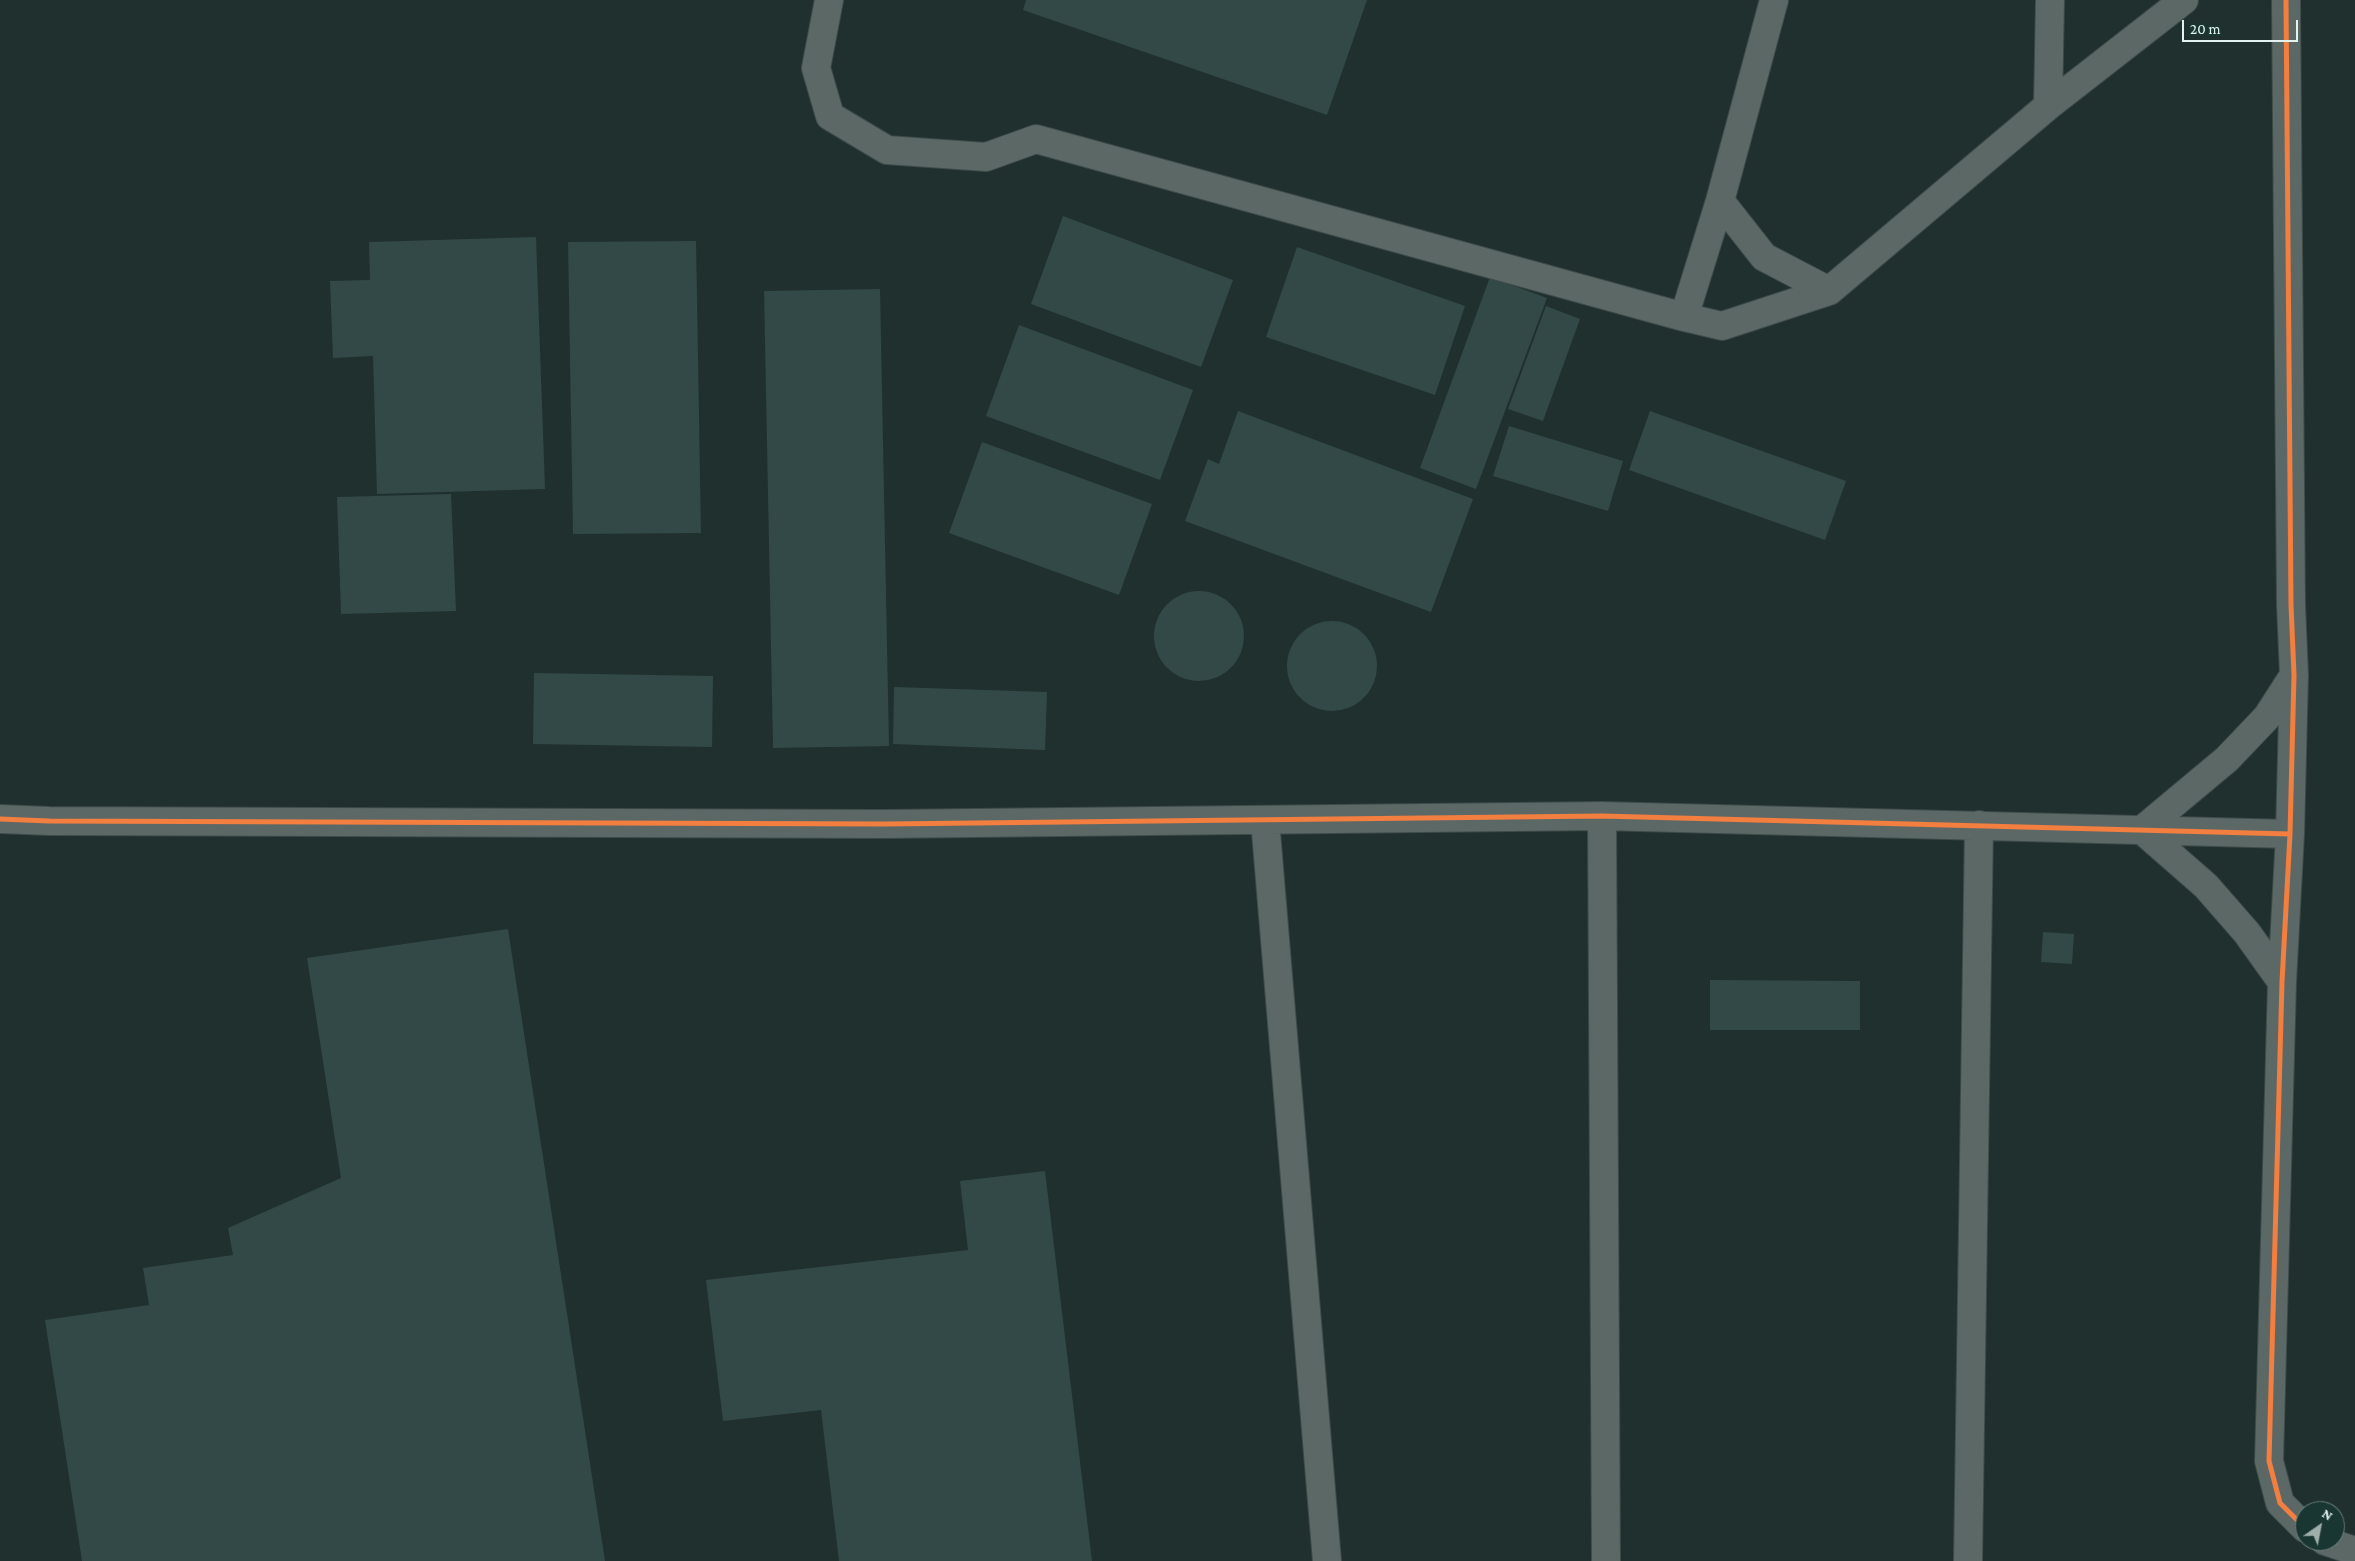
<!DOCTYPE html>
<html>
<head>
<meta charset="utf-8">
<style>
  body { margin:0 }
  #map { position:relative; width:2355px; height:1561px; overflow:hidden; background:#20302e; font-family:"Crimson Pro",serif }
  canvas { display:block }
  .north { position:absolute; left:2295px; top:1501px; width:50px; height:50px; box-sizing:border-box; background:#1a3633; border:1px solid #6a817e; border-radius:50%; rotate:33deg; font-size:14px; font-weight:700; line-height:20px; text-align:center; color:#e2f2ef }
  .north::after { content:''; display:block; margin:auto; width:18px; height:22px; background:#9eaeab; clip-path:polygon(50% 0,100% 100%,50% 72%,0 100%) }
  .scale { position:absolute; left:2182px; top:20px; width:116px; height:22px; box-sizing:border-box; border:2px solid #e2f2ef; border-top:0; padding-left:6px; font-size:15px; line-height:18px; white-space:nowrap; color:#e2f2ef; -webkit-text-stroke:4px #1a3633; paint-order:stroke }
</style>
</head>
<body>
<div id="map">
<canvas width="2355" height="1561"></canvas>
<div class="north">N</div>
<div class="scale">20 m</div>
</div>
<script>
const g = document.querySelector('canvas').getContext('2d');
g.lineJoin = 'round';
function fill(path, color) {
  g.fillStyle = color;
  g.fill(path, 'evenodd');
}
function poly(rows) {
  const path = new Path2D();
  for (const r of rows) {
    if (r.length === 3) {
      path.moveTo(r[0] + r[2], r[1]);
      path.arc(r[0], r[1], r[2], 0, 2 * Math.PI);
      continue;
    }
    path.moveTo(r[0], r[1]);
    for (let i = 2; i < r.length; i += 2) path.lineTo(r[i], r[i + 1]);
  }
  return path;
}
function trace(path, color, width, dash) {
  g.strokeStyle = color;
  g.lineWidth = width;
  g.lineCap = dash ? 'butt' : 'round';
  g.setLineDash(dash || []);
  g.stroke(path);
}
const building = poly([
  [1026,0,1367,0,1327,115,1023,10],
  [1063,216,1233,280,1201,367,1031,304],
  [536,237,545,489,377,494,373,356,333,358,330,281,370,280,369,242],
  [696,241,701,533,573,534,568,242],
  [1297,247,1465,306,1435,395,1266,337],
  [1490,277,1547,298,1476,489,1420,468],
  [880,289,889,746,773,748,764,291],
  [1546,306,1580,319,1543,421,1508,409],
  [1019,325,1193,390,1160,480,986,416],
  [1238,411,1473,499,1431,612,1185,521,1208,459,1219,464],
  [1650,411,1846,481,1825,540,1629,470],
  [1509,426,1623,461,1608,511,1493,476],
  [982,442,1152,504,1119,595,949,533],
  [451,494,456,611,341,614,337,497],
  [1199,636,45],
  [1332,666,45],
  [534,673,713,676,712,747,533,744],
  [894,687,1047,692,1045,750,893,744],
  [508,929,605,1561,82,1561,45,1320,149,1305,143,1268,233,1255,228,1228,341,1178,307,958],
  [2043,932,2074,934,2072,964,2041,962],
  [1710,980,1860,981,1860,1030,1710,1030],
  [1045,1171,1092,1561,839,1561,821,1410,723,1421,706,1280,968,1250,960,1181]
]);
const minor = poly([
  [829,0,816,68,830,116,887,150,986,157,1036,139,1684,317,1722,326,1829,291,2048,106,2184,0],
  [1774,0,1720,201,1764,257,1829,291],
  [2286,0,2291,605,2294,675,2290,834,2282,982,2269,1461,2280,1503,2305,1528],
  [2048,106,2050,0],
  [1684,317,1720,201],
  [1602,816,1606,1561],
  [0,819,49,821,885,824,1602,816,2290,834],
  [1265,820,1327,1561],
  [2282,982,2247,933,2206,886,2142,830,2227,759,2267,717,2294,675],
  [2325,1541,2355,1551],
  [1968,1561,1979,825]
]);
const cycleway = poly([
  [2286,0,2291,605,2294,675,2290,834,2282,982,2269,1461,2280,1503,2305,1528],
  [0,819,49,821,885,824,1602,816,2290,834]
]);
fill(building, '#324948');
trace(minor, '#3d4b49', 30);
trace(minor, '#5c6866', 28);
trace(cycleway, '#f27e40', 5);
</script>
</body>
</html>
